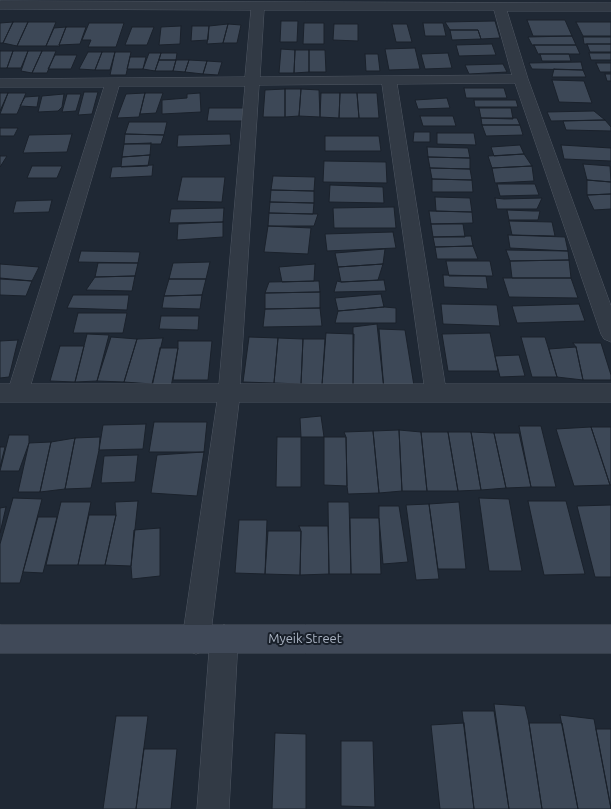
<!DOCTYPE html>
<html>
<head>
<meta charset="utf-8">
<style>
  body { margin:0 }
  canvas { display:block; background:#1f2834 }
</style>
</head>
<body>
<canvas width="611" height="809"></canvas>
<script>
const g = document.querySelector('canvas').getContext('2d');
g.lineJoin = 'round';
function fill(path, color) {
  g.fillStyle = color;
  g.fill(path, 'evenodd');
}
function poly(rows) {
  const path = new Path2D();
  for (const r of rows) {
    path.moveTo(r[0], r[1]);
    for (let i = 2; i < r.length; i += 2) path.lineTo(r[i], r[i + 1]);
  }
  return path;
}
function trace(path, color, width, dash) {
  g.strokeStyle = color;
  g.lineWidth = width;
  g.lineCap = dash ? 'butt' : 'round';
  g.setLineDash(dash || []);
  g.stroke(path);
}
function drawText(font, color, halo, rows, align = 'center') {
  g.font = font + ' Ubuntu,sans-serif';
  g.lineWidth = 4;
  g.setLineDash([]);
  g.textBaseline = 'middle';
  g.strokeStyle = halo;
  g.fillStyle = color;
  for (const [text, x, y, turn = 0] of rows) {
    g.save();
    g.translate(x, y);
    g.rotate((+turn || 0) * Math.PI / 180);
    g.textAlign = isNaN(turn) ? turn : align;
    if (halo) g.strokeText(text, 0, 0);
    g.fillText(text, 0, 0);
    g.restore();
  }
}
const building = poly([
  [527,20,565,20,572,36,533,36,527,20],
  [281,21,298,21,297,42,280,42,281,21],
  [495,21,500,38,481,39,478,30,450,30,445,22,495,21],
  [13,22,3,43,0,43,0,23,13,22],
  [13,22,28,22,17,46,3,43,13,22],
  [28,22,56,22,46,46,17,46,28,22],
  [576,22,611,22,611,36,583,36,576,22],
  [89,23,124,23,116,47,88,47,91,40,82,40,89,23],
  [304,23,324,23,324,44,303,44,304,23],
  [423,23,443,23,446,36,425,36,423,23],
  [228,24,241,25,237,43,223,43,228,24],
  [228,24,223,43,207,44,209,26,228,24],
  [334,24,358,24,358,41,333,40,334,24],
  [392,24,407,24,412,42,396,42,392,24],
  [181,26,180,44,159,45,161,27,181,26],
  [192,26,209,26,208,40,191,41,192,26],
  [66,27,59,45,60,46,46,46,54,28,66,27],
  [66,27,86,27,80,44,59,45,66,27],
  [132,27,154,27,147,45,125,45,132,27],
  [450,30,478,30,481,39,452,40,450,30],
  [572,36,576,45,532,45,528,37,572,36],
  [583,37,611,37,611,44,584,44,583,37],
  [492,44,496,55,459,56,456,45,492,44],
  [587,44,611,44,611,52,590,52,587,44],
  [534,45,576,45,580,54,538,54,534,45],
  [415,48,420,69,389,70,385,49,415,48],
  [281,49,295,50,294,73,279,73,281,49],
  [295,50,309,50,309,72,294,73,295,50],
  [309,50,325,50,326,72,309,72,309,50],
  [0,51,13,51,7,68,0,68,0,51],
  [13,51,28,51,21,68,7,68,13,51],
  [28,51,42,51,32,73,21,71,28,51],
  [42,51,56,51,47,73,32,73,42,51],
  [88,52,102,52,95,70,79,69,88,52],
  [102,52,115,52,110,70,95,70,102,52],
  [115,52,131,52,126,75,110,75,115,52],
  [149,53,161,53,155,71,143,69,149,53],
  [161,53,177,53,176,60,159,60,161,53],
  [448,53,452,68,425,69,421,54,448,53],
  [589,53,611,53,611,60,591,60,589,53],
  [365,54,378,54,380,71,366,71,365,54],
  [540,54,569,54,571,61,542,61,540,54],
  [55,55,77,55,71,69,48,69,55,55],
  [130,57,146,57,143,69,127,69,130,57],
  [159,60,176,60,173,71,155,71,159,60],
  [176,60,189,60,185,72,173,71,176,60],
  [189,60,207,61,203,74,185,72,189,60],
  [207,61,222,62,218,75,203,74,207,61],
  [581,62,583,70,532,69,529,63,581,62],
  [596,63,611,63,611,72,600,72,596,63],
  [503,64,507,72,469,74,465,65,503,64],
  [554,69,583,70,586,77,552,77,554,69],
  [605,74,611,74,611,81,607,81,605,74],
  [552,80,584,81,592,103,559,102,552,80],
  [464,88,504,88,507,98,466,98,464,88],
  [285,89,301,89,299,116,285,117,285,89],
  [285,89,285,117,263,117,265,90,285,89],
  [301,89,319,90,320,117,299,116,301,89],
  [84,92,98,92,92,114,78,115,84,92],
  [0,93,8,93,0,111,0,93],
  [8,93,26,93,17,114,0,114,8,93],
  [145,93,139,117,117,118,126,94,145,93],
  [145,93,163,93,156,113,140,114,145,93],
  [200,93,201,112,162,114,162,100,187,98,187,94,200,93],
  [321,93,340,93,339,118,320,117,321,93],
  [340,93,357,93,359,118,339,118,340,93],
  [357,93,377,93,379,118,359,118,357,93],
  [64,94,62,107,58,111,38,112,42,96,64,94],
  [67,94,81,94,76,111,62,112,67,94],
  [39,96,37,107,20,106,25,97,39,96],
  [447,98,450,108,418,109,415,100,447,98],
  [474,100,516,100,518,107,475,107,474,100],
  [209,108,245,108,243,121,207,121,209,108],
  [479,108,511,108,513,119,481,118,479,108],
  [594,111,605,120,551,121,547,112,594,111],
  [420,116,453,116,456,126,423,126,420,116],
  [481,118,517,118,520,125,482,125,481,118],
  [605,120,611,127,611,131,566,130,563,121,605,120],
  [129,122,167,122,164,135,125,134,129,122],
  [482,125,520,125,523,135,486,136,482,125],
  [0,128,18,128,14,136,0,136,0,128],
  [414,132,430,132,430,142,413,142,414,132],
  [437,133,474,133,476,145,437,144,437,133],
  [72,134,67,152,23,153,29,135,72,134],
  [125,134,164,135,161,144,124,144,125,134],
  [230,134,231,145,177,147,178,135,230,134],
  [325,136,379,136,381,151,325,151,325,136],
  [151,143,150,155,122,157,124,144,151,143],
  [520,145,524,154,494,156,491,147,520,145],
  [561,145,611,148,611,161,564,159,561,145],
  [427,147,468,148,470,158,428,157,427,147],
  [524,154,532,166,492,168,488,156,524,154],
  [150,155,148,166,121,167,122,157,150,155],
  [0,156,7,156,0,167,0,156],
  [428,157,470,158,470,169,430,168,428,157],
  [324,161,386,162,387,183,323,182,324,161],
  [583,164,610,166,611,182,587,180,583,164],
  [153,165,152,176,110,178,112,167,153,165],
  [32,166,62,166,57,178,27,178,32,166],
  [532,166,534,181,495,183,492,168,532,166],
  [430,168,470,169,472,180,432,179,430,168],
  [273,176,315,177,314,191,271,190,273,176],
  [182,177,225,177,222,202,177,201,182,177],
  [432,179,472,180,473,192,432,192,432,179],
  [587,180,611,182,611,194,587,195,587,180],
  [497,184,535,184,539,195,500,196,497,184],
  [330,185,383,187,384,203,329,202,330,185],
  [271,190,314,191,314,203,270,202,271,190],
  [611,194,611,209,594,210,587,195,611,194],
  [435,197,470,198,472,212,436,211,435,197],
  [495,198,504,199,542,198,537,209,497,209,495,198],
  [52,200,49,212,13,213,16,201,52,200],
  [270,202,314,203,313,214,269,213,270,202],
  [394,207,396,228,334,228,333,208,394,207],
  [224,208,223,222,169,223,171,209,224,208],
  [507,210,533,211,540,211,538,220,509,220,507,210],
  [429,211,472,212,473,223,431,224,429,211],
  [269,213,313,214,318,214,314,226,268,226,269,213],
  [509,221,552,222,555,236,512,235,509,221],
  [223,222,223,237,177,240,178,224,223,222],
  [431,224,463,224,465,237,433,237,431,224],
  [268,226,311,228,308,254,264,252,268,226],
  [393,232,396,248,327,251,325,234,393,232],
  [508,235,565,237,568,251,510,248,508,235],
  [471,236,473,246,435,247,433,237,471,236],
  [473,246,478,259,437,259,435,247,473,246],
  [385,249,383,264,338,267,335,253,385,249],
  [506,250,568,251,569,260,510,261,506,250],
  [81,251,140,252,138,263,78,262,81,251],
  [569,260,571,278,512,278,510,261,569,260],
  [446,261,490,261,493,276,449,276,446,261],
  [210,262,206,279,169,279,173,263,210,262],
  [98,263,138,263,135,276,95,277,98,263],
  [0,264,39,267,32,281,0,278,0,264],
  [315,264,314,281,282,282,279,267,315,264],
  [383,264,378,280,341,282,338,267,383,264],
  [443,275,486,276,488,289,444,287,443,275],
  [135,276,132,291,86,290,95,277,135,276],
  [503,278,571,278,578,298,509,297,503,278],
  [0,279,32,281,26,296,0,295,0,279],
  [169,279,206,279,202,295,164,296,169,279],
  [384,280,386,291,334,292,337,281,341,282,384,280],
  [319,281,320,292,265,293,269,282,319,281],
  [320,292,320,308,265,309,265,293,320,292],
  [381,294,384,307,338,311,335,298,381,294],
  [73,295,129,295,127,310,67,308,73,295],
  [202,295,200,309,162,308,164,296,202,295],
  [441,304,497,305,500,326,443,324,441,304],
  [579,304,585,321,517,323,512,306,579,304],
  [384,307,396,308,396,323,335,323,338,311,384,307],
  [320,308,322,326,263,327,265,309,320,308],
  [78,313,127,313,123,333,73,333,78,313],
  [161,316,199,316,198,330,159,329,161,316],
  [377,324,384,390,353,387,353,327,377,324],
  [379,329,405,330,415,392,384,390,379,329],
  [326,333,354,334,353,387,322,385,326,333],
  [490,333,498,371,448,371,442,334,490,333],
  [87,334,109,335,97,381,75,382,87,334],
  [111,337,137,339,124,382,97,381,111,337],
  [249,337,278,338,274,383,243,382,249,337],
  [521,337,545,337,557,377,532,377,521,337],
  [163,338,152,384,124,382,137,339,163,338],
  [278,338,303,339,301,384,274,383,278,338],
  [303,339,325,339,322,385,301,384,303,339],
  [18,340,9,377,0,378,0,341,18,340],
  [178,341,212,341,208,380,173,380,178,348,178,341],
  [573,343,601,343,611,375,611,380,583,380,576,347,573,343],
  [60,346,84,346,75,382,50,381,60,346],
  [576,347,583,380,557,377,549,349,576,347],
  [160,348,178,348,170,393,151,392,160,348],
  [519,355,525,376,500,377,495,356,519,355],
  [321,416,324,437,301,437,300,418,321,416],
  [154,422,207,422,204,452,149,452,154,422],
  [146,424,143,449,99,450,103,425,146,424],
  [519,426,541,426,556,487,531,487,519,426],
  [591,427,611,427,611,485,610,485,591,427],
  [591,427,610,485,574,486,556,429,591,427],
  [399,430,421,432,427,491,402,491,399,430],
  [399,430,402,491,379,493,373,431,399,430],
  [373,431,379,493,348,494,347,486,346,437,344,432,373,431],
  [421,432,448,432,458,491,427,491,421,432],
  [448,432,471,432,481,490,458,491,448,432],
  [471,432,494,433,506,488,481,490,471,432],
  [494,433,519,433,531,487,506,488,494,433],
  [9,435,29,435,29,443,19,471,0,471,9,435],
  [100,437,99,450,91,488,65,489,75,438,100,437],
  [277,437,301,437,301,487,276,487,277,437],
  [324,437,346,437,347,486,324,485,324,437],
  [75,438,65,489,40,492,51,442,75,438],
  [51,442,40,492,18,492,29,443,51,442],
  [0,447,5,447,0,467,0,447],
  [204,452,197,496,151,493,157,455,204,452],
  [138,455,135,482,101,483,104,456,138,455],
  [13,498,42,499,20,583,0,583,0,544,13,498],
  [479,498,509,499,522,571,489,571,479,498],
  [138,501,131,566,105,565,116,515,115,502,138,501],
  [528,501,566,501,585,574,544,575,528,501],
  [61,502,91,502,78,565,46,565,61,502],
  [328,502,349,502,351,574,329,574,328,502],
  [459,502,466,569,438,569,429,504,459,502],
  [429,504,439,579,416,580,406,505,429,504],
  [611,505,611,577,595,577,577,506,611,505],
  [379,506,399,506,408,562,383,564,379,518,379,506],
  [6,507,0,533,0,508,6,507],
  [89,515,116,515,105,565,78,565,89,515],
  [38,517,57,517,43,573,23,572,38,517],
  [350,518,379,518,381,574,351,574,350,518],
  [239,520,267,520,265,574,235,573,239,520],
  [299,526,328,526,329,574,300,575,301,531,299,526],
  [160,528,160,576,132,579,131,566,134,530,160,528],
  [268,531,301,531,300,575,265,574,268,531],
  [494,704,525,706,529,723,542,809,509,809,494,704],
  [462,711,494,711,509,809,474,809,462,711],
  [560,715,594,719,611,809,578,809,560,715],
  [116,716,148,716,136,809,103,809,116,716],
  [464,723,474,809,440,809,431,725,464,723],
  [529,723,562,723,578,809,542,809,529,723],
  [596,729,611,729,611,808,596,729],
  [275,733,306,734,306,809,272,809,275,733],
  [341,741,373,741,375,807,341,806,341,741],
  [144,749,177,749,171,809,136,809,144,749]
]);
const street = poly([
  [0,1,611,3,611,11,507,11,528,79,611,306,611,342,604,339,601,334,515,83,397,84,445,384,611,384,611,402,239,402,210,640,206,650,196,654,186,650,182,640,217,402,0,402,0,384,10,384,104,87,0,87,0,79,245,77,251,10,0,9,0,1],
  [264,10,494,10,512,75,260,77,264,10],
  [382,84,424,384,240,384,259,85,382,84],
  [119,86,245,86,219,384,31,384,119,86],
  [224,625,234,629,238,639,229,809,197,809,210,639,214,629,224,625]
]);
const secondary = poly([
  [0,625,611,625,611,653,0,653,0,625]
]);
const nearStreetnames = [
  ["Myeik Street",305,639]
];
fill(building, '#3d4857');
trace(building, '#1a212b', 1);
trace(street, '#4f5763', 1);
trace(secondary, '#4f5763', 1);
fill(street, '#323a45');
fill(secondary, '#404958');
drawText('13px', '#abb4c3', '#181f29', nearStreetnames);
</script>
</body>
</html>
